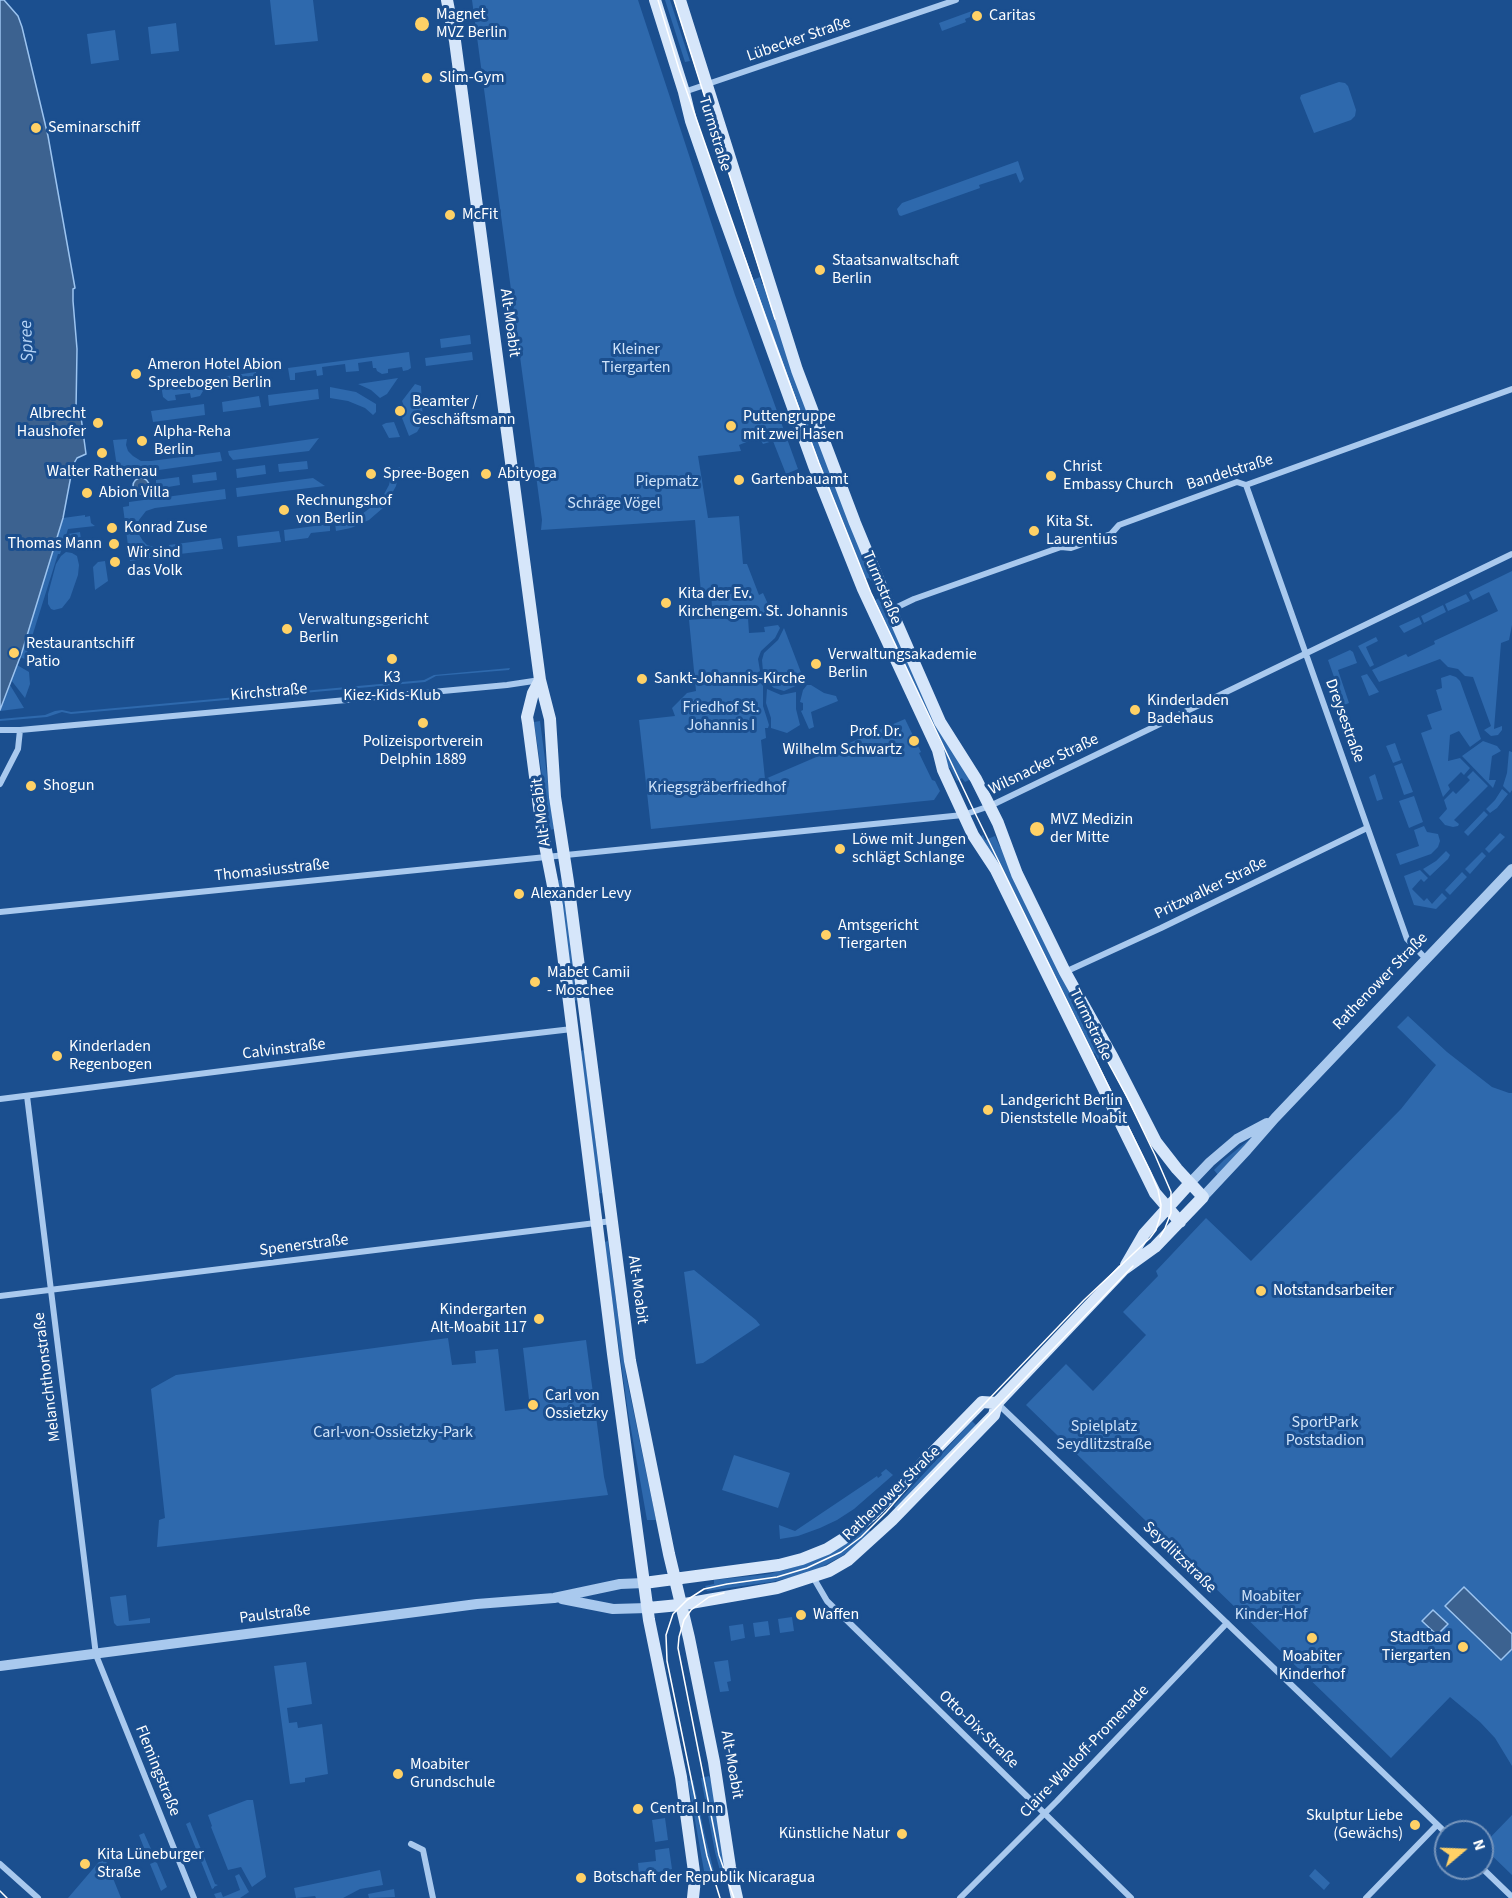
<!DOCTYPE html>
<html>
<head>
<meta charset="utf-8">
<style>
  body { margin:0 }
  #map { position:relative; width:1512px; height:1898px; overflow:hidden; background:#1b4f8f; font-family:"Source Sans 3",sans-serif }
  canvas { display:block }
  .north { position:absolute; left:1434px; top:1820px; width:60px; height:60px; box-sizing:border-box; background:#1b4f8f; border:2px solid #7695bc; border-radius:50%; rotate:71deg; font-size:16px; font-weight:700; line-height:24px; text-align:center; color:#fff }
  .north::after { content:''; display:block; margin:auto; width:21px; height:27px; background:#ffd166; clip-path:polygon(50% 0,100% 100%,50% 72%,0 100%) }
</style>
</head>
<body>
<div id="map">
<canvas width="1512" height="1898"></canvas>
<div class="north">N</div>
</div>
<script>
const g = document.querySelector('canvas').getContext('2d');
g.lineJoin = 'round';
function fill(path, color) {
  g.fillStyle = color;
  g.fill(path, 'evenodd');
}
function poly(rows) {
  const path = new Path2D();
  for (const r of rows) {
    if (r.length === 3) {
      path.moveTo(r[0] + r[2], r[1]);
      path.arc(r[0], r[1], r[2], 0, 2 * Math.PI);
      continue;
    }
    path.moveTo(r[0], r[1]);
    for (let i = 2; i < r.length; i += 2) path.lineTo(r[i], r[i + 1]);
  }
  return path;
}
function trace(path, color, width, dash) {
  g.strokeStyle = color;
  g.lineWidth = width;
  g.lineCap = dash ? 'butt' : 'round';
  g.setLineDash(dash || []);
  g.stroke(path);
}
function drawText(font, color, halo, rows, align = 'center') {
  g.font = font + ' "Source Sans 3",sans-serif';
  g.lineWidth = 6;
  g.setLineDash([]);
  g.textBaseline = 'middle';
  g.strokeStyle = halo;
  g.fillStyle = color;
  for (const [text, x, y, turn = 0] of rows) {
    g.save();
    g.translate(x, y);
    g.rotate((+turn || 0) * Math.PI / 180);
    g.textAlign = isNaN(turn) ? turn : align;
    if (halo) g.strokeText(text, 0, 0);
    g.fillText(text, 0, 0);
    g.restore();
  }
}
const green = poly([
  [270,0,313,0,318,41,275,45],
  [472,0,638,0,735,295,798,469,786,474,773,441,763,444,759,437,739,445,741,451,698,456,708,518,739,516,743,564,747,564,759,595,763,593,773,615,748,618,749,633,765,632,764,627,778,625,780,628,775,638,761,651,758,659,760,671,757,673,760,683,763,685,763,706,769,725,768,728,765,728,766,738,761,740,765,779,905,719,921,752,919,753,932,780,935,781,940,791,934,800,651,829,639,720,675,716,672,708,687,693,696,691,689,620,714,618,717,616,717,607,712,607,711,593,701,593,695,520,541,530,542,520],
  [665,0,670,0,690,61,685,62],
  [972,11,973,16,965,19,966,22,942,31,939,23],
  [176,23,179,51,151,54,148,27],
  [115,30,119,60,91,64,87,34],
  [1339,82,1345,83,1348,86,1356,110,1355,116,1351,120,1314,133,1300,98,1301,95],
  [1018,161,1024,179,1020,183,1016,173,979,185,980,188,901,216,899,215,897,209,902,203],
  [760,277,762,284,767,282,875,579,871,581,869,578,862,580,750,281],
  [470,335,471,344,441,348,440,339],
  [409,352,411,368,408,370,403,371,402,367,388,369,388,373,382,374,377,371,376,368,373,368,372,361,358,363,359,371,346,372,345,364,322,367,323,375,317,376,316,370,295,373,295,380,290,380,288,368],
  [472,352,473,360,426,366,425,358],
  [256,372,257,383,250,384,249,377,214,381,214,378],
  [398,378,387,394,380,398,371,390,358,384],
  [201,379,203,391,200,396,191,398,190,393,175,395,176,400,168,401,163,397,161,385],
  [415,384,421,386,423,422,417,432,409,436,402,418,405,409,402,401],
  [330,387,356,392,376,404,376,412,373,415,365,408,348,401,330,398],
  [318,389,319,399,269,406,268,395],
  [259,396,261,407,223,412,222,402],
  [204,404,205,415,153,422,151,411],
  [394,422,400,437,389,438,382,425,386,423],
  [319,438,309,451,233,460,229,455,228,451],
  [127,439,126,445,128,451,133,456,141,461,151,461,220,452,222,461,131,474,129,466,117,467,113,440],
  [307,461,308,469,279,472,278,464],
  [265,465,266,474,237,478,236,469],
  [400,467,396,486,389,499,383,496,389,485,393,468],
  [216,472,217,480,193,483,192,475],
  [179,477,180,485,156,489,156,480],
  [313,478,325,486,237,497,236,488],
  [225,489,226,499,155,508,146,511,139,520,137,529,138,533,143,541,147,545,154,547,163,546,165,556,130,561,123,507,129,506,129,502],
  [378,502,384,507,369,520,351,528,336,531,335,523,358,517],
  [85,515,85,517,90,516,91,523,95,526,68,529,60,554,58,554,25,659,20,657,63,518],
  [330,524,330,531,311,533,308,538,285,541,284,530],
  [279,531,281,542,238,547,237,536],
  [80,532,82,547,69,549,68,534],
  [221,538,223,549,171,555,169,545],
  [66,552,72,553,77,556,79,565,78,575,70,598,62,608,54,610,51,609,48,604,48,594,56,564,61,556],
  [105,561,108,581,95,590,93,567,98,562],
  [1512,571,1512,625,1509,640,1501,643,1494,729,1502,726,1502,730,1498,735,1491,736,1484,730,1491,726,1473,677,1465,676,1458,669,1448,667,1440,659,1379,682,1372,670,1406,654,1408,657,1435,644,1434,641,1498,611,1489,592,1473,600,1469,592],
  [1466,594,1470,601,1448,611,1445,604],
  [874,596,875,600,882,597,973,778,965,782,962,778,957,781,950,768,949,768,870,597],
  [1443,605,1446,612,1424,623,1421,616],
  [1419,617,1422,624,1404,633,1399,626],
  [784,628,802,675,798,685,784,691,774,688,768,683,763,672,762,660,764,653,778,640],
  [1376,637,1378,641,1366,647,1374,665,1370,667,1358,646],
  [1350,650,1353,652,1357,663,1338,670,1349,703,1344,705,1328,660],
  [17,665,29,672,30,684,25,698,11,680],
  [510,668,509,670,436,676,425,682,71,714,62,712,47,717,0,721,0,719,45,715,55,711,62,710,71,712,424,680,434,675],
  [1367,674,1379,692,1369,696,1361,676],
  [1450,675,1456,677,1460,681,1481,739,1470,747,1459,731,1450,735,1448,761,1460,758,1470,768,1464,775,1461,772,1448,785,1450,789,1443,797,1421,733,1432,729,1427,715,1442,710,1436,690,1442,688,1441,678],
  [10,685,24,708,0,711,0,710],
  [807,685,811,685,824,693,836,696,838,701,811,712,814,727,809,729,801,711,803,710,803,703,800,702,803,690],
  [767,689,781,695,796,692,796,709,800,725,787,733,771,728,771,718,766,703],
  [540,721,554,829,550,830,534,722],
  [1483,741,1497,746,1501,751,1492,756,1489,780,1496,780,1493,788,1462,756],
  [1395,743,1401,760,1393,763,1386,746],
  [1509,751,1512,752,1512,790,1510,793,1503,786,1507,773],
  [1402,763,1413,792,1404,795,1394,766],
  [1473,771,1488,786,1454,820,1459,824,1458,826,1453,827,1445,825,1439,818,1447,809,1444,800,1453,791,1456,794,1470,780,1467,777],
  [1375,774,1383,799,1377,801,1369,777],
  [1502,789,1508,794,1497,808,1490,813,1486,809,1495,800],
  [1414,796,1423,822,1409,828,1399,801],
  [1484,811,1488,815,1468,836,1464,832],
  [1424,826,1427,832,1438,834,1440,841,1438,847,1431,854,1400,865,1396,854,1419,846,1414,830],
  [1500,833,1505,837,1489,853,1485,849],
  [983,835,985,840,995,836,1000,847,1002,847,1108,1055,1098,1059,1095,1053,1090,1055,978,838],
  [1446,851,1450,855,1448,859,1430,876,1423,869,1436,861],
  [1482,852,1486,856,1470,874,1465,869],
  [1420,870,1428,878,1424,882,1421,879,1412,889,1424,901,1427,898,1432,904,1442,893,1447,898,1436,909,1414,905,1404,876],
  [1462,872,1467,877,1450,895,1445,890],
  [558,880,562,880,578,1000,574,1001],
  [1408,1016,1447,1052,1492,1087,1509,1093,1512,1093,1512,1766,1495,1738,1480,1722,1450,1697,1391,1758,1026,1405,1066,1364,1093,1391,1112,1371,1146,1335,1123,1312,1158,1276,1156,1271,1206,1218,1251,1261,1401,1109,1436,1065,1397,1027],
  [584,1050,602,1193,598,1194,580,1051],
  [1251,1138,1218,1175,1214,1170,1224,1160],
  [608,1241,626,1375,656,1520,647,1520,628,1412,604,1242],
  [694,1270,756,1320,760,1325,703,1363,696,1364,684,1272],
  [448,1338,452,1365,476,1363,475,1351,498,1349,505,1411,530,1408,523,1348,586,1340,604,1477,608,1495,157,1547,159,1520,165,1518,151,1389,176,1375],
  [972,1421,976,1425,896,1509,894,1506],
  [734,1455,790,1473,778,1508,722,1490],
  [886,1469,893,1475,854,1509,837,1520,820,1528,798,1536,780,1539,779,1525,795,1531,877,1476,878,1478,882,1475,881,1473],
  [866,1527,872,1533,861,1543,842,1556,816,1570,793,1577,771,1582,707,1591,705,1586,714,1584,714,1580,769,1574,802,1565,825,1556,843,1546],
  [126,1595,129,1621,150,1618,150,1623,117,1626,114,1623,110,1597],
  [792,1617,794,1631,780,1633,778,1619],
  [768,1621,770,1635,755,1637,753,1623],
  [743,1624,745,1638,731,1641,729,1626],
  [728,1660,731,1681,727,1682,729,1691,720,1692,714,1662],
  [306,1662,312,1704,287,1708,289,1723,297,1722,298,1728,322,1724,328,1774,305,1778,305,1782,290,1784,274,1666],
  [709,1776,713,1785,727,1876,722,1878,715,1852,701,1778],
  [693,1780,704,1831,716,1880,706,1882,688,1781],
  [247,1800,253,1800,266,1877,252,1887,241,1867,228,1870,211,1827,212,1826,208,1815],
  [1512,1815,1512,1875,1482,1846],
  [665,1818,668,1840,655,1842,652,1820],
  [190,1822,215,1884,218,1885,214,1887,214,1888,212,1889,186,1824],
  [144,1833,155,1858,149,1861,139,1835],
  [669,1848,672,1869,628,1879,627,1876,639,1873,638,1863,656,1861,655,1850],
  [104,1856,121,1898,68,1898],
  [155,1862,157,1863,167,1887,161,1891,150,1864],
  [1315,1869,1330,1883,1324,1890,1309,1876],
  [380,1870,383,1885,360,1889,343,1898,316,1898,315,1896,296,1898,294,1888],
  [239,1874,249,1892,240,1898,216,1898,214,1894,221,1892,223,1897,240,1890,235,1876],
  [394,1889,395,1897,369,1898,368,1894]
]);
const water = poly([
  [0,0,4,0,18,16,22,27,48,136,75,288,73,289,73,301,77,349,76,410,81,417,86,454,77,458,73,465,63,518,22,652,0,710,0,0],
  [141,486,8],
  [1464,1587,1512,1634,1512,1649,1501,1660,1445,1606,1464,1587],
  [1433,1610,1448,1624,1437,1635,1422,1621,1433,1610]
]);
const minor = poly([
  [684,92,956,0],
  [1246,485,1407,939,1426,959],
  [891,610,914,599,1061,547,1071,548,1111,534,1119,525,1237,482,1246,485,1512,389],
  [0,730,20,730,282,706,507,685,540,680],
  [0,784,18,749,20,730],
  [0,912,963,815,990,806,1512,554],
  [1065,972,1161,928,1367,828],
  [27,1096,96,1655,194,1898],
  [0,1099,357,1054,572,1029],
  [0,1296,612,1221],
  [997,1403,1446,1833],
  [813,1577,827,1601,1131,1898],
  [411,1844,423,1850,433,1898],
  [0,1864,38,1898],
  [1482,1868,1512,1897],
  [960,1898,1057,1801,1227,1623],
  [1366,1898,1437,1825]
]);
const tertiary = poly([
  [1190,1183,1210,1162,1237,1139,1267,1123],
  [1203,1197,1247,1150,1275,1118,1512,869],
  [562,1599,613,1609,648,1608],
  [0,1666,477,1604,554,1598,620,1584,644,1583]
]);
const secondary = poly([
  [447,0,455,41,540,680,550,719,555,797,568,882,630,1361,669,1554,689,1638,714,1762,730,1867,737,1898],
  [655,0,684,92,691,121,722,211,814,466,863,589,938,750,943,770,973,835,996,870,1155,1193,1180,1222],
  [540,680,533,693,527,717,528,723,542,830,557,906,613,1354,649,1620,681,1777,695,1879,693,1898],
  [1126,1265,1144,1234,1190,1183],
  [644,1583,779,1565,802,1559,827,1549,843,1539,872,1515,982,1402,997,1403],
  [648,1608,679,1605,777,1588,829,1571,848,1560,892,1520,994,1415,997,1403,1123,1270,1155,1247,1203,1197,1177,1169,1156,1142,1113,1058,1065,972,1017,874,998,823,976,779,940,722,891,610,855,523,797,370,680,0]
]);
const tram = poly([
  [658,0,679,69,771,333,819,463,871,593,974,811,1150,1171,1158,1190,1161,1205,1160,1217,1156,1230,1150,1238,1084,1300,940,1450,886,1512,861,1537,841,1552,807,1568,777,1577,727,1584,704,1589,687,1600,673,1614,666,1635,667,1661,707,1856,720,1898],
  [674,0,775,319],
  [1084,1018,1127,1097,1155,1155,1171,1192,1171,1213,1165,1228,1160,1237],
  [898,1510,1133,1266],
  [724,1593,709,1597,691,1610,684,1620,679,1637,678,1648,719,1855,734,1898],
  [0,1891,7,1898]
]);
const markers = [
  [977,16,6,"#ffd166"],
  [422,24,8,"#ffd166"],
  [427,78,6,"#ffd166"],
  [36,128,6,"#ffd166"],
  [450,215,6,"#ffd166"],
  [820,270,6,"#ffd166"],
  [136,374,6,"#ffd166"],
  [400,411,6,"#ffd166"],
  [98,423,6,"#ffd166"],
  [731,426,6,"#ffd166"],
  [142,441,6,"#ffd166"],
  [102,453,6,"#ffd166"],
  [371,474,6,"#ffd166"],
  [486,474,6,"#ffd166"],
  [1051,476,6,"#ffd166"],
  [739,480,6,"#ffd166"],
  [87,493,6,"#ffd166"],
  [284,510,6,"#ffd166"],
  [112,528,6,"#ffd166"],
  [1034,531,6,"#ffd166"],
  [114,544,6,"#ffd166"],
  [115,562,6,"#ffd166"],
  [666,603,6,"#ffd166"],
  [287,629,6,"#ffd166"],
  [14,653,6,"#ffd166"],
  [392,659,6,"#ffd166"],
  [816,664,6,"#ffd166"],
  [642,679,6,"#ffd166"],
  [1135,710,6,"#ffd166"],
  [423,723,6,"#ffd166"],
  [914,741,6,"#ffd166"],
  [31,786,6,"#ffd166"],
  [1037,829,8,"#ffd166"],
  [840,849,6,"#ffd166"],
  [519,894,6,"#ffd166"],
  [826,935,6,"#ffd166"],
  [535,982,6,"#ffd166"],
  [57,1056,6,"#ffd166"],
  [988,1110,6,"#ffd166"],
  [1261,1291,6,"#ffd166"],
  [539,1319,6,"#ffd166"],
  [533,1405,6,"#ffd166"],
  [801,1615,6,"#ffd166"],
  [1312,1638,6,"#ffd166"],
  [1463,1647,6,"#ffd166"],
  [398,1774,6,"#ffd166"],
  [638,1809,6,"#ffd166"],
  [1415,1825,6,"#ffd166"],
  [902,1834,6,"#ffd166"],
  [85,1864,6,"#ffd166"],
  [581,1878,6,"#ffd166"]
];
const poiNames = [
  ["Magnet",436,15],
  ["MVZ Berlin",436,33],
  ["Caritas",989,16],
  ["Slim-Gym",439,78],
  ["Seminarschiff",48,128],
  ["McFit",462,215],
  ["Staatsanwaltschaft",832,261],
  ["Berlin",832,279],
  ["Ameron Hotel Abion",148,365],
  ["Spreebogen Berlin",148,383],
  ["Beamter /",412,402],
  ["Geschäftsmann",412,420],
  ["Albrecht",86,414,"right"],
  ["Haushofer",86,432,"right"],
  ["Puttengruppe",743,417],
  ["mit zwei Hasen",743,435],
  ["Alpha-Reha",154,432],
  ["Berlin",154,450],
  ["Christ",1063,467],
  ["Embassy Church",1063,485],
  ["Walter Rathenau",102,472,"center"],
  ["Spree-Bogen",383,474],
  ["Abityoga",498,474],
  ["Gartenbauamt",751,480],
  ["Abion Villa",99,493],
  ["Rechnungshof",296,501],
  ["von Berlin",296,519],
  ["Kita St.",1046,522],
  ["Laurentius",1046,540],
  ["Konrad Zuse",124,528],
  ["Thomas Mann",102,544,"right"],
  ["Wir sind",127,553],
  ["das Volk",127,571],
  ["Kita der Ev.",678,594],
  ["Kirchengem. St. Johannis",678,612],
  ["Verwaltungsgericht",299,620],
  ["Berlin",299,638],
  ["Restaurantschiff",26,644],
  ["Patio",26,662],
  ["Verwaltungsakademie",828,655],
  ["Berlin",828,673],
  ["K3",392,678,"center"],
  ["Kiez-Kids-Klub",392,696,"center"],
  ["Sankt-Johannis-Kirche",654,679],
  ["Kinderladen",1147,701],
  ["Badehaus",1147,719],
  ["Prof. Dr.",902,732,"right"],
  ["Wilhelm Schwartz",902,750,"right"],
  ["Polizeisportverein",423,742,"center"],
  ["Delphin 1889",423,760,"center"],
  ["Shogun",43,786],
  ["MVZ Medizin",1050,820],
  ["der Mitte",1050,838],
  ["Löwe mit Jungen",852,840],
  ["schlägt Schlange",852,858],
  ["Alexander Levy",531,894],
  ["Amtsgericht",838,926],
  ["Tiergarten",838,944],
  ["Mabet Camii",547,973],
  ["- Moschee",547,991],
  ["Kinderladen",69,1047],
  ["Regenbogen",69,1065],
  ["Landgericht Berlin",1000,1101],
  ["Dienststelle Moabit",1000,1119],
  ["Notstandsarbeiter",1273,1291],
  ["Kindergarten",527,1310,"right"],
  ["Alt-Moabit 117",527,1328,"right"],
  ["Carl von",545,1396],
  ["Ossietzky",545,1414],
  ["Waffen",813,1615],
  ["Stadtbad",1451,1638,"right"],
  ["Tiergarten",1451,1656,"right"],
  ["Moabiter",1312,1657,"center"],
  ["Kinderhof",1312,1675,"center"],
  ["Moabiter",410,1765],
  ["Grundschule",410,1783],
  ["Central Inn",650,1809],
  ["Skulptur Liebe",1403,1816,"right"],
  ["(Gewächs)",1403,1834,"right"],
  ["Künstliche Natur",890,1834,"right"],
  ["Kita Lüneburger",97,1855],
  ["Straße",97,1873],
  ["Botschaft der Republik Nicaragua",593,1878]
];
const streetNames = [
  ["Lübecker Straße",799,40,-19],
  ["Turmstraße",714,134,73],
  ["Alt-Moabit",509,323,82],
  ["Bandelstraße",1230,473,-17],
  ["Turmstraße",881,588,67],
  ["Kirchstraße",269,693,-5],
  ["Dreysestraße",1344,721,70],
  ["Wilsnacker Straße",1044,765,-26],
  ["Alt-Moabit",542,812,-97],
  ["Thomasiusstraße",272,871,-6],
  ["Pritzwalker Straße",1211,889,-26],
  ["Rathenower Straße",1381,982,-46],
  ["Turmstraße",1090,1025,64],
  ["Calvinstraße",284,1050,-7],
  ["Spenerstraße",304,1246,-7],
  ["Alt-Moabit",637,1290,82],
  ["Melanchthonstraße",48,1377,-97],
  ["Rathenower Straße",892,1494,-44],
  ["Seydlitzstraße",1179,1558,44],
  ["Paulstraße",275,1615,-7],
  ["Otto-Dix-Straße",978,1730,44],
  ["Claire-Waldoff-Promenade",1085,1752,-46],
  ["Alt-Moabit",731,1765,80],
  ["Flemingstraße",157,1771,68]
];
const parkNames = [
  ["Kleiner",636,350],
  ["Tiergarten",636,368],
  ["Piepmatz",667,482],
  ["Schräge Vögel",614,504],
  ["Friedhof St.",721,708],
  ["Johannis I",721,726],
  ["Kriegsgräberfriedhof",717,788],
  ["SportPark",1325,1423],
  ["Poststadion",1325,1441],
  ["Spielplatz",1104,1427],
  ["Seydlitzstraße",1104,1445],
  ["Carl-von-Ossietzky-Park",393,1433],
  ["Moabiter",1271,1597],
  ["Kinder-Hof",1271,1615]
];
const waterNames = [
  ["Spree",28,341,-93]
];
fill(green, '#2e69ad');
fill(water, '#3c6290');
trace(water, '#9cc4f0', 1.5);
trace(minor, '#a9c9ee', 6);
trace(tertiary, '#a9c9ee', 10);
trace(secondary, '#d6e6fa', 12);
trace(tram, '#fff', 1.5);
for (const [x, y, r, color] of markers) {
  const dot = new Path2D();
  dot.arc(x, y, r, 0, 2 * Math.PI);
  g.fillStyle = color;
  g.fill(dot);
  trace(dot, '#1b4f8f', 2);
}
drawText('16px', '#fff', '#1b4f8f', poiNames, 'left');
drawText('16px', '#fff', '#1b4f8f', streetNames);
drawText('16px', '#cfe3fa', '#1b4f8f', parkNames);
drawText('italic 18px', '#b5d3f5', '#1b4f8f', waterNames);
</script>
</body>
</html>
